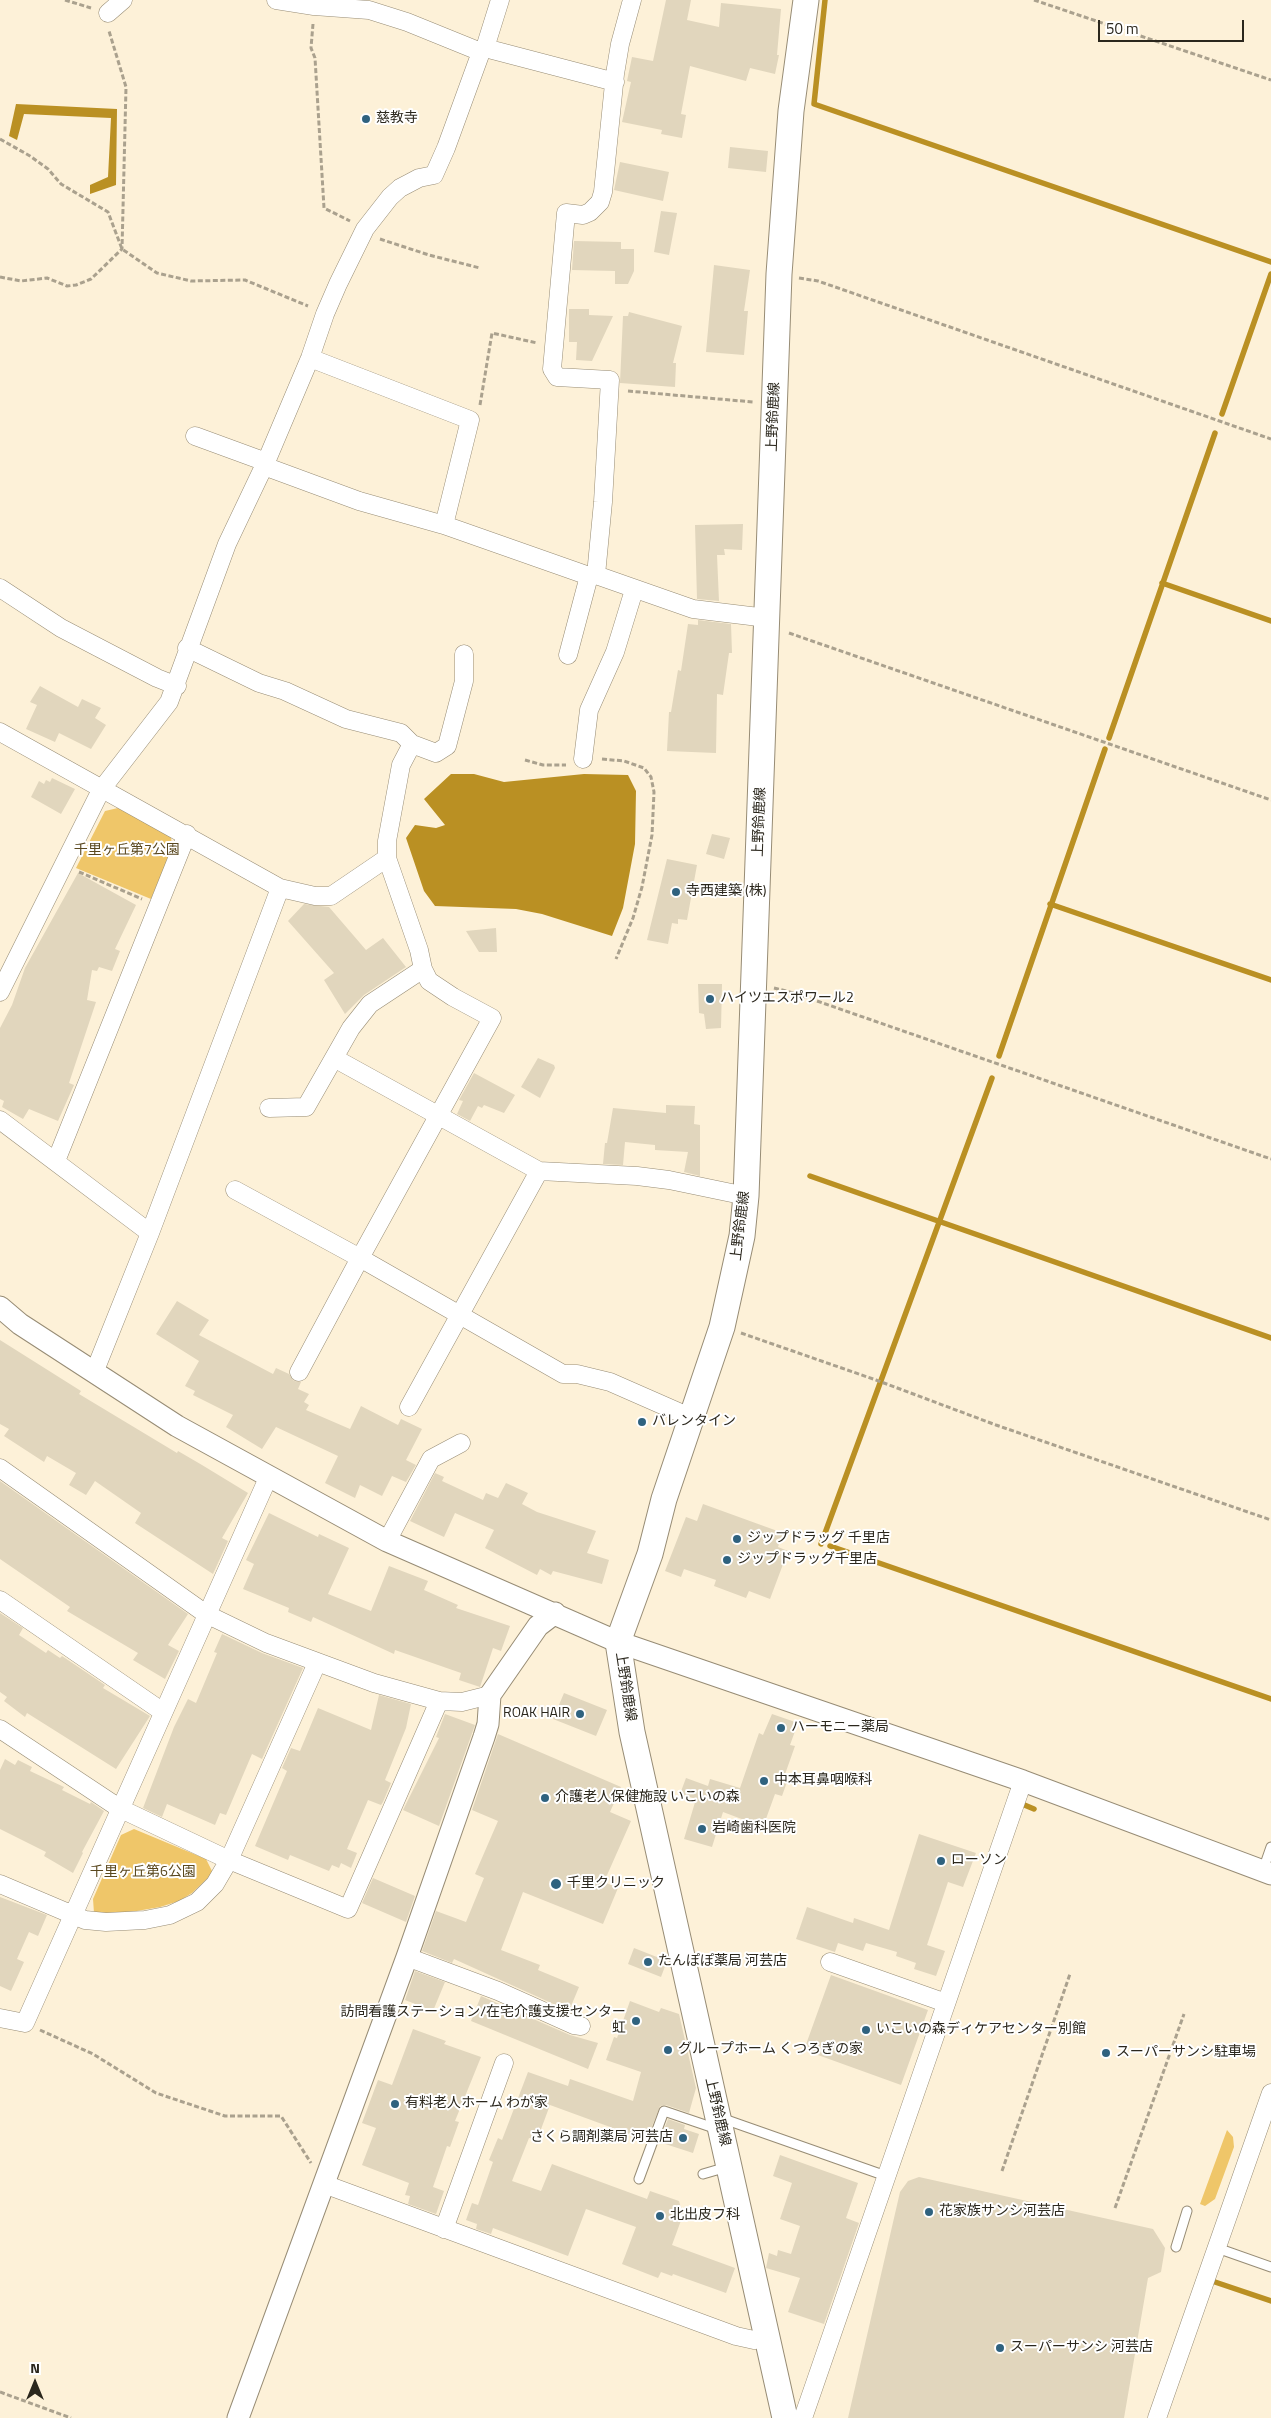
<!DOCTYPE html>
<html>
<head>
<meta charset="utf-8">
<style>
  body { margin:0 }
  #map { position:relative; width:1271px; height:2418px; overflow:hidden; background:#fdf1d8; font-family:"Titillium Web",sans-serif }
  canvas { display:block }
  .north { position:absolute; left:10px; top:2358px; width:50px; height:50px; -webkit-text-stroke:4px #fff; paint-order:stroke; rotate:0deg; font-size:14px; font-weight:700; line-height:20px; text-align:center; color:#2b271d }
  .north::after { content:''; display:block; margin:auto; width:18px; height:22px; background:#2b271d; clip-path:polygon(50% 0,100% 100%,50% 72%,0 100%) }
  .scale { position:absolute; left:1098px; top:20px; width:146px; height:22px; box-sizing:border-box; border:2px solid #2b271d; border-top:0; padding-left:6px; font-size:15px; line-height:18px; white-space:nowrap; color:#2b271d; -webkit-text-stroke:4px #fff; paint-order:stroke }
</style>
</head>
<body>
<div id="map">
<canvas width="1271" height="2418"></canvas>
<div class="north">N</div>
<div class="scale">50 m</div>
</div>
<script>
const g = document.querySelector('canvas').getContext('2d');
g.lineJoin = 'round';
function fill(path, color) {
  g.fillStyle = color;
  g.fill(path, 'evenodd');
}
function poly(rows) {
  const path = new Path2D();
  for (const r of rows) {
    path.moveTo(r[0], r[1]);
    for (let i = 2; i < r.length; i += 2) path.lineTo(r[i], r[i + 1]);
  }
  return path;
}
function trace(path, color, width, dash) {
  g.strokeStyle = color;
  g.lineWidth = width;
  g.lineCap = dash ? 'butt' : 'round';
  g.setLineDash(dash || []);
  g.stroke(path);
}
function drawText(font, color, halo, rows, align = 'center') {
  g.font = font + ' "Titillium Web","Noto Sans JP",sans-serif';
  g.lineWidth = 4;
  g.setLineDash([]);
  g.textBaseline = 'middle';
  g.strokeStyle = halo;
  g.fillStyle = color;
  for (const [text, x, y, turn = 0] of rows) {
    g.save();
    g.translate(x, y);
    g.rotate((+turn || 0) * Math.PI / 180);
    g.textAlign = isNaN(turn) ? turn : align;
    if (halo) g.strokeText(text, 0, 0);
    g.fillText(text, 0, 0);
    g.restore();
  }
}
const green = poly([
  [118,808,171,836,172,849,151,899,76,868,105,811],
  [134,1829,206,1859,213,1873,192,1893,179,1901,160,1907,125,1913,94,1913,93,1899,121,1835],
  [1227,2130,1233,2137,1234,2147,1215,2199,1205,2206,1200,2204]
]);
const water = poly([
  [16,104,117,109,116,185,90,194,90,185,108,177,111,118,24,114,17,140,9,136],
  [451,774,474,774,504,782,584,774,628,775,636,791,635,844,623,908,612,936,542,914,516,909,435,906,424,891,406,838,415,825,436,828,445,825,424,799]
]);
const stream = poly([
  [825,0,814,104,1271,262],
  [1222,414,1271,274],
  [1162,583,1271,621],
  [1109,738,1215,433],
  [1050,904,1271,980],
  [999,1056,1105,749],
  [810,1176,1271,1338],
  [821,1544,992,1078],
  [830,1546,1271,1699],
  [1022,1804,1034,1809],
  [1212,2281,1271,2301]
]);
const building = poly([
  [666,0,691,0,687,20,719,27,721,3,781,9,777,55,779,55,775,74,750,68,746,81,690,66,681,114,686,115,682,138,661,134,662,130,622,122,631,82,627,81,632,57,653,61],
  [730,147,768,151,766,172,728,168],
  [620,162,669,172,663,201,614,190],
  [661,211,677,213,669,255,654,252],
  [574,241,621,242,621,249,634,249,634,271,628,284,615,284,615,271,572,270],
  [714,265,750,270,744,311,748,311,744,355,706,352],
  [569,309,589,309,589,315,613,316,592,361,576,360,577,342,569,342],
  [629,312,682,326,673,363,676,363,675,387,620,383,623,316,628,316],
  [743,524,742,550,724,549,725,555,717,555,719,601,697,599,695,525],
  [698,620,731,624,732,653,729,653,723,695,717,694,716,753,667,751,669,712,671,712,678,670,681,671,688,624,698,625],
  [40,686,78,707,82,699,101,708,95,718,106,725,91,749,59,733,55,742,26,729,37,705,30,702],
  [52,778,75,789,61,814,31,797,39,781,44,784,46,780,50,782],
  [712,834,730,838,724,859,706,854],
  [667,859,697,865,687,920,678,919,678,924,672,923,668,944,647,940],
  [78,873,136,905,115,949,120,951,112,971,99,967,97,971,92,970,87,1000,96,1002,69,1083,74,1085,58,1121,29,1109,23,1119,2,1107,4,1101,0,1099,0,1028,12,1005,25,968],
  [304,904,329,907,366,950,383,938,406,967,364,995,345,1014,324,980,334,973,288,921],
  [496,928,497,952,479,952,466,931],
  [698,984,722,984,721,1028,706,1029,704,1014,699,1013],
  [538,1058,554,1065,555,1068,540,1098,521,1087],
  [474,1073,515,1095,504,1113,484,1105,482,1108,478,1106,470,1121,457,1114,463,1101,459,1100],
  [666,1105,695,1106,694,1124,700,1125,700,1176,684,1172,688,1152,655,1150,655,1145,625,1142,623,1165,603,1164,605,1143,607,1143,613,1108,666,1113],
  [177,1301,209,1320,199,1335,273,1374,276,1368,289,1374,294,1381,301,1382,298,1389,309,1394,304,1402,309,1405,306,1410,350,1429,361,1406,398,1425,401,1419,422,1429,406,1460,416,1465,406,1482,392,1476,382,1496,360,1485,355,1498,325,1483,338,1456,276,1427,262,1449,226,1427,233,1415,193,1395,195,1391,185,1386,199,1361,156,1334],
  [0,1340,81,1391,79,1394,177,1453,178,1451,202,1465,248,1493,222,1538,228,1541,213,1574,135,1523,141,1513,95,1481,86,1495,69,1485,76,1473,47,1456,44,1462,4,1436,9,1429,0,1424],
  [435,1473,444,1477,442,1481,483,1500,486,1493,498,1498,506,1483,528,1493,522,1504,537,1512,596,1531,587,1553,609,1560,602,1584,553,1571,551,1575,540,1569,537,1575,485,1548,494,1530,455,1513,444,1537,410,1521],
  [0,1481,188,1614,168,1645,179,1651,165,1679,133,1660,138,1653,67,1611,70,1607,0,1559],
  [703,1504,783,1533,778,1547,788,1551,770,1599,749,1591,746,1598,714,1586,716,1580,684,1569,681,1577,665,1571,686,1517,697,1521],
  [269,1513,318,1537,319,1534,349,1548,328,1594,371,1611,389,1566,428,1581,424,1590,458,1605,456,1608,510,1626,501,1651,493,1648,480,1687,459,1680,461,1673,395,1650,394,1654,313,1617,311,1622,288,1612,289,1608,243,1589,254,1564,246,1560],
  [0,1613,23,1628,19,1635,46,1653,48,1650,60,1658,62,1656,105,1685,103,1688,150,1716,116,1769,27,1713,25,1717,4,1701,7,1697,0,1692],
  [222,1634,262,1653,303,1668,262,1759,252,1754,226,1815,220,1813,215,1825,167,1804,162,1817,143,1808,174,1727,188,1699,196,1703,217,1653,214,1652],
  [564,1693,607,1710,596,1736,553,1719],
  [379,1695,411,1704,406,1728,385,1780,391,1783,383,1802,381,1805,368,1800,347,1849,357,1853,351,1868,341,1863,339,1868,332,1865,329,1871,290,1855,288,1860,255,1846,287,1771,282,1768,291,1748,300,1751,318,1708,371,1730],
  [445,1714,475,1725,439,1826,403,1810,439,1738,436,1737],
  [772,1714,798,1723,790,1745,795,1746,783,1780,787,1782,782,1796,775,1794,763,1827,723,1812,712,1847,684,1839,696,1799,680,1794,686,1778,708,1786,710,1779,740,1788,759,1733,763,1735],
  [498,1734,621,1787,610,1812,631,1821,604,1882,618,1888,603,1924,523,1892,501,1950,540,1965,538,1970,579,1987,569,2011,454,1959,452,1963,422,1951,436,1911,466,1922,484,1878,475,1874,498,1821,472,1810],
  [5,1759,15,1765,18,1760,32,1767,30,1771,64,1787,62,1790,90,1804,91,1802,104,1811,82,1852,83,1853,73,1873,44,1856,46,1852,0,1829,0,1770],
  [919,1834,976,1853,963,1887,948,1882,927,1945,945,1951,936,1976,914,1969,916,1963,896,1956,897,1952,866,1943,863,1951,838,1943,835,1952,796,1939,807,1907,853,1923,854,1918,889,1930],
  [373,1878,415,1896,406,1922,362,1903],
  [0,1897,47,1915,38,1936,29,1932,17,1959,24,1962,11,1991,0,1986],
  [634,1948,667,1961,661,1977,628,1964],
  [415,1971,445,1982,433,2011,405,2000],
  [831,1975,928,2010,901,2085,804,2050],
  [481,1996,570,2035,598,2043,588,2069,471,2021],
  [630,2001,659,2012,661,2008,679,2014,696,2088,689,2113,666,2105,660,2106,647,2139,643,2139,550,2105,537,2140,529,2138,512,2181,541,2191,552,2164,647,2199,650,2191,679,2201,683,2215,672,2245,735,2268,726,2293,673,2274,672,2276,661,2272,658,2278,622,2264,636,2227,586,2209,568,2256,493,2228,491,2234,476,2229,477,2224,466,2220,472,2203,478,2205,493,2162,489,2160,498,2138,502,2140,528,2072,568,2086,570,2079,633,2101,641,2072,606,2060,614,2037,617,2038],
  [413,2029,446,2041,444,2044,481,2057,455,2121,459,2122,450,2147,447,2146,433,2187,444,2191,436,2214,408,2204,410,2196,405,2195,409,2183,362,2165,376,2128,362,2123,378,2080,392,2085],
  [668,2119,685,2125,684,2129,699,2134,693,2153,659,2142],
  [780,2155,858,2183,846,2218,859,2223,824,2324,788,2312,800,2278,766,2268,769,2253,777,2256,778,2250,791,2254,800,2226,780,2219,792,2183,773,2176],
  [919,2177,1153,2229,1165,2248,1161,2272,1148,2278,1124,2418,848,2418,900,2192,908,2181]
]);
const path = poly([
  [65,0,91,8],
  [1034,0,1271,80],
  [313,24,311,48,315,58,324,208,350,221],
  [0,139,30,156,48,169,61,184,108,212,122,249,157,273,191,281,245,280,308,306],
  [380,239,429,255,480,268],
  [0,277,21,281,47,278,67,286,76,285,91,279,122,249,126,87,109,31],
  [799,278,818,281,1271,439],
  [628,391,753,402],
  [480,405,492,333,537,343],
  [789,633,1271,800],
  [602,759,624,761,644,768,651,777,654,792,652,835,642,887,633,918,616,959],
  [525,760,543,765,566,765],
  [79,872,142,899],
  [774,988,794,993,1271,1159],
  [741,1333,876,1380,996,1425,1271,1520],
  [40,2030,93,2054,156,2093,225,2116,281,2116,311,2163],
  [1002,2171,1070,1974],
  [1115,2208,1184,2014],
  [0,2392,71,2418]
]);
const service = poly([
  [1263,1870,1271,1847],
  [721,2118,886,2176],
  [703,2174,727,2167],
  [639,2179,664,2111,717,2129],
  [1176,2247,1187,2211],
  [1217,2248,1271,2267]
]);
const minor = poly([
  [276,0,314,6,369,10,407,22,481,52],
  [108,13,123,0],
  [485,48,615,82],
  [310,358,470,420,444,525],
  [195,436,266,462],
  [264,466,359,501,444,525,589,576,596,575,693,609,767,618],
  [596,575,603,502,610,380,557,377,552,369,566,213,583,215,590,212,600,202,603,192,615,74,620,44,632,0],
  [0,588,61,628,157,678,177,686],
  [187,648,259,683,285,691,346,719,401,733,412,744,436,753,447,746,464,681,464,654],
  [568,655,589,576],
  [0,732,280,888,150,1233,94,1373],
  [412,744,401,765,387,841,387,858,419,950,423,969,429,981,453,997,492,1018,360,1258,563,1374,577,1374,610,1382,692,1418],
  [583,759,589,710,615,652,634,590],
  [280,888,315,896,331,896,387,858],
  [0,992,101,790,169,702,227,544,266,462,310,358,325,314,338,284,365,229,390,197,400,188,419,178,434,175,446,148,481,52,485,48,500,0],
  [334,1058,539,1171,637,1176,669,1180,746,1196],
  [269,1108,306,1107,351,1028,370,1004,423,969],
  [0,1120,150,1233],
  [56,1161,187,834],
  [235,1190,360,1258,299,1372],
  [409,1407,539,1171],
  [0,1468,206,1614,266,1643,374,1683,439,1701,462,1702,490,1695],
  [387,1541,431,1459,461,1443],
  [0,1600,163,1712],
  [0,1729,119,1808,229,1860,348,1909,439,1701],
  [0,1884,85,1920,106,1922,145,1920,170,1915,197,1902,215,1884,229,1860,317,1663],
  [407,1957,498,1991,574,2025,581,2026],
  [830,1962,946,2003],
  [0,2018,25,2023,268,1478],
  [324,2184,736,2336,754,2340,767,2338],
  [444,2229,504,2063],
  [803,2418,1023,1781],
  [1157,2418,1271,2093]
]);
const tertiary = poly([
  [0,1307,20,1324,177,1426,387,1541,618,1642,1023,1781,1271,1874],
  [238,2418,407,1957,484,1737,488,1724,490,1695,538,1626,555,1613]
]);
const secondary = poly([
  [785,2418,632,1732,618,1642,650,1554,664,1499,722,1327,742,1236,746,1196,779,274,791,111,806,0]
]);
const markers = [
  [366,119,5,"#2f627f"],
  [676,892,5,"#2f627f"],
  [710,999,5,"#2f627f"],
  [642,1422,5,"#2f627f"],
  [737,1539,5,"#2f627f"],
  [727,1560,5,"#2f627f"],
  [580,1714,5,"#2f627f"],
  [781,1728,5,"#2f627f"],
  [764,1781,5,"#2f627f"],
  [545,1798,5,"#2f627f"],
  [702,1829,5,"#2f627f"],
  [941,1861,5,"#2f627f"],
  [556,1884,6,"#2f627f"],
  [648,1962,5,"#2f627f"],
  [636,2021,5,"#2f627f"],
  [866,2030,5,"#2f627f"],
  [668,2050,5,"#2f627f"],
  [1106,2053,5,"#2f627f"],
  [395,2104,5,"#2f627f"],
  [683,2138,5,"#2f627f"],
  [929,2212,5,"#2f627f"],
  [660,2216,5,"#2f627f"],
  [1000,2348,5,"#2f627f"]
];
const poiNames = [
  ["慈教寺",376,119],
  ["寺西建築 (株)",686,892],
  ["ハイツエスポワール2",720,999],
  ["バレンタイン",652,1422],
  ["ジップドラッグ 千里店",747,1539],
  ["ジップドラッグ千里店",737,1560],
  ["ROAK HAIR",570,1714,"right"],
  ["ハーモニー薬局",791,1728],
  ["中本耳鼻咽喉科",774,1781],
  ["介護老人保健施設 いこいの森",555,1798],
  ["岩崎歯科医院",712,1829],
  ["ローソン",951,1861],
  ["千里クリニック",567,1884],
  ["たんぽぽ薬局 河芸店",658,1962],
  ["訪問看護ステーション/在宅介護支援センター",626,2013,"right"],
  ["虹",626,2029,"right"],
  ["いこいの森ディケアセンター別館",876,2030],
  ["グループホーム くつろぎの家",678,2050],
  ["スーパーサンシ駐車場",1116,2053],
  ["有料老人ホーム わが家",405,2104],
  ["さくら調剤薬局 河芸店",673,2138,"right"],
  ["花家族サンシ河芸店",939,2212],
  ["北出皮フ科",670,2216],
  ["スーパーサンシ 河芸店",1010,2348]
];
const streetNames = [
  ["上野鈴鹿線",774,417,-88],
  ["上野鈴鹿線",760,822,-88],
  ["上野鈴鹿線",741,1226,-83],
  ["上野鈴鹿線",625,1687,81],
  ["上野鈴鹿線",717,2112,77]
];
const parkNames = [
  ["千里ヶ丘第7公園",127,851],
  ["千里ヶ丘第6公園",143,1873]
];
fill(green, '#efc669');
fill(water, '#ba9023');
trace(stream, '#ba9023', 5.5);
fill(building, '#e1d6bd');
trace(service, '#978c75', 11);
trace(minor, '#978c75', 19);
trace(tertiary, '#978c75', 23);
trace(secondary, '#978c75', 27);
trace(path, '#aaa18e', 3, [5, 2.5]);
trace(service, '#fff', 9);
trace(minor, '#fff', 18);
trace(tertiary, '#fff', 21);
trace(secondary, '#fff', 25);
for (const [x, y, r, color] of markers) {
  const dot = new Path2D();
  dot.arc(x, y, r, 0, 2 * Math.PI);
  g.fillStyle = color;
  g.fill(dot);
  trace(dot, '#fff', 2);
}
drawText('14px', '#2b271d', '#fff', poiNames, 'left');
drawText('14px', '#2b271d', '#fff', streetNames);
drawText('14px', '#5a481f', '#fff', parkNames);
</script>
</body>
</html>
